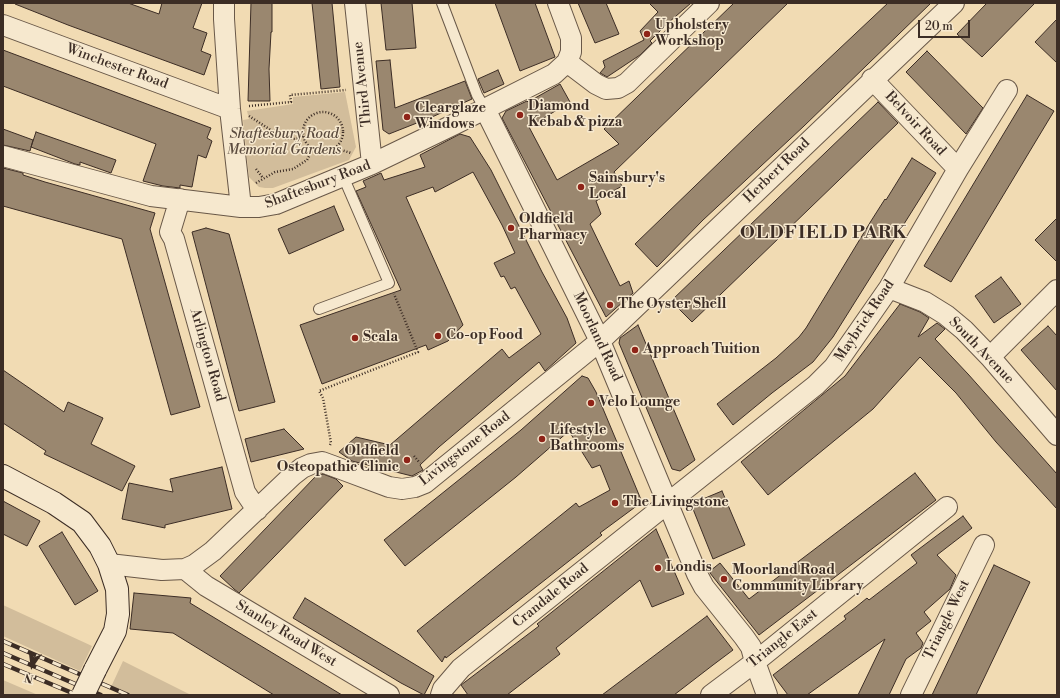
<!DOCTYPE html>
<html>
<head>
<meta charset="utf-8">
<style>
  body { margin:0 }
  #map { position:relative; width:1060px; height:698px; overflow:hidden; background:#f1dbb3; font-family:"Libre Bodoni",serif }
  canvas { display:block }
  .frame { position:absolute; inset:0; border:4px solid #3c2d25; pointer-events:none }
  .north { position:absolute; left:12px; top:646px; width:40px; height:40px; -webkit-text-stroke:3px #f6e8ce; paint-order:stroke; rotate:194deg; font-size:11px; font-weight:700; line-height:16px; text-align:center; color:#3c2d25 }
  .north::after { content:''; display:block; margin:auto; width:14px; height:18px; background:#3c2d25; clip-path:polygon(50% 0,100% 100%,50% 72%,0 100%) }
  .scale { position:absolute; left:918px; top:20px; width:52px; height:18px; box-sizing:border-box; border:2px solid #3c2d25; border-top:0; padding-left:5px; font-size:12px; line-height:14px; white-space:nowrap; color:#3c2d25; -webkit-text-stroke:3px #f6e8ce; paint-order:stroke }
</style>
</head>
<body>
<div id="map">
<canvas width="1060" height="698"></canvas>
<div class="frame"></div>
<div class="north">N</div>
<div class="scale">20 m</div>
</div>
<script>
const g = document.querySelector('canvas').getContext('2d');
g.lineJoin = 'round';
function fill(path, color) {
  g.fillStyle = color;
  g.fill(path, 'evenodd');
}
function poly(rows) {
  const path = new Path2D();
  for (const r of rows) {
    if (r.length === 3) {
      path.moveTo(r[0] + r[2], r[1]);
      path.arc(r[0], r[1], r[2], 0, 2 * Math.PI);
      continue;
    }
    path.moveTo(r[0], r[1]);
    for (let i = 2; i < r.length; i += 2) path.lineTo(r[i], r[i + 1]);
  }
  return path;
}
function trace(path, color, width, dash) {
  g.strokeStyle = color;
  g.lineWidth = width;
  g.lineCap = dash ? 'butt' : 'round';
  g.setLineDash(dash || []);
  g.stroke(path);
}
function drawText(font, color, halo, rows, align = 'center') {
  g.font = font + ' "Libre Bodoni",serif';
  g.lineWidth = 3;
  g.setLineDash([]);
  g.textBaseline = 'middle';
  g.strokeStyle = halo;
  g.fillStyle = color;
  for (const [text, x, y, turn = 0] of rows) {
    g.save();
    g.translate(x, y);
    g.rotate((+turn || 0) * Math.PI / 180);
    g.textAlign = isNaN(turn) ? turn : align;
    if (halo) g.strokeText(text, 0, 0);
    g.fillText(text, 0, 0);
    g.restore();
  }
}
const green = poly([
  [345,92,356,147,349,160,273,188,265,188,259,187,249,177,243,120,249,119,247,111,293,104,293,97],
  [3,605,92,646,80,671,3,636],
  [123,661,191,695,129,695,111,687],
  [3,680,38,695,3,695]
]);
const building = poly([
  [15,3,128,3,159,14,162,3,202,3,193,28,207,33,201,51,211,55,204,75,68,25,15,4,15,3],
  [251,3,272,3,272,32,271,32,269,69,270,101,248,101,251,3],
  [312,3,332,3,340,87,321,89,312,3],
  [381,3,412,3,416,48,386,50,381,3],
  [495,3,535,3,555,57,520,71,495,3],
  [578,3,606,3,619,34,595,43,578,3],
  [649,3,691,3,668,23,650,41,652,43,640,55,607,77,602,74,600,73,605,67,603,61,644,40,640,31,658,12,649,3],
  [734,3,788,3,614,172,622,186,596,201,601,214,590,224,620,286,629,281,633,293,606,317,502,118,506,111,527,101,528,102,560,84,570,102,529,127,557,180,619,144,604,129,734,3],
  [888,3,931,3,804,126,703,220,657,267,635,244,753,130,888,3],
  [987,3,1035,3,982,57,957,34,987,3],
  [1057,19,1057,63,1035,42,1057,19],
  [3,50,211,128,207,138,212,141,206,158,198,155,192,187,180,185,180,188,163,186,143,181,156,144,3,86,3,50],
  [927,51,983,108,966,134,906,72,927,51],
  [390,60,395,108,465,81,472,99,432,117,389,134,383,130,376,61,390,60],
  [498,70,504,84,484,93,478,79,498,70],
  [1027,95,1054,111,951,282,924,266,1027,95],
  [878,102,898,123,692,322,671,301,878,102],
  [3,129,33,140,30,151,3,145,3,129],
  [36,132,116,160,111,173,80,162,80,165,75,164,31,147,36,132],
  [460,134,470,137,491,170,542,272,567,318,576,343,545,371,539,362,439,447,420,465,423,470,412,476,352,461,339,452,356,437,390,445,502,349,509,358,541,334,515,287,511,289,504,276,501,277,494,263,515,253,502,225,473,172,435,192,433,187,406,197,463,325,448,341,428,350,426,345,322,384,300,325,401,290,356,191,366,187,363,181,381,173,384,180,425,167,420,155,460,134],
  [912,158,936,173,833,337,813,362,772,393,733,425,717,404,776,358,799,337,806,328,871,221,885,199,886,200,912,158],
  [3,168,23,173,23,175,45,182,155,213,150,229,200,407,171,415,122,239,3,206,3,168],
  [334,206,344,230,289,254,278,229,334,206],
  [1057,218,1057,262,1035,240,1057,218],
  [206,228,229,234,275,402,239,411,192,232,206,228],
  [1001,277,1021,304,994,323,975,296,1001,277],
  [900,304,920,312,929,318,918,337,937,323,945,329,935,339,968,374,1057,474,1057,509,996,442,956,393,920,357,873,409,768,495,741,462,845,376,900,304],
  [638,325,695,460,680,471,672,469,619,343,620,338,638,325],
  [1048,326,1057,336,1057,391,1021,350,1048,326],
  [3,370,64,412,68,402,103,418,91,444,135,466,122,491,44,454,46,451,3,423,3,370],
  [582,376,588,378,596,392,642,502,600,533,602,535,489,624,446,658,445,656,442,662,417,631,576,503,579,507,610,490,600,465,592,468,569,431,516,477,405,566,384,540,521,430,582,376],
  [284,429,304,449,251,462,245,439,284,429],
  [222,467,232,509,165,525,165,528,122,519,129,483,173,492,170,479,222,467],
  [915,473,936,500,759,635,710,573,710,571,720,563,749,599,915,473],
  [323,474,336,479,343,486,239,593,234,589,220,576,316,476,323,474],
  [722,491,745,545,713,559,691,504,722,491],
  [3,501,40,521,27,546,3,534,3,501],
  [963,516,972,528,937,555,956,575,950,589,924,612,931,621,916,633,923,643,921,648,906,659,889,695,858,695,885,639,807,695,788,695,773,675,846,619,844,616,856,607,867,598,869,600,917,563,911,555,963,516],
  [656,529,684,594,652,607,640,580,556,648,560,654,507,695,468,695,461,685,539,626,537,624,656,529],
  [62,532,98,591,75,605,39,546,62,532],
  [994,565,1030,582,976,695,932,695,994,565],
  [134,593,191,598,190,603,342,695,274,695,173,633,130,629,134,593],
  [305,598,434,676,424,695,401,683,293,618,305,598],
  [707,616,733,650,713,665,674,695,602,695,707,616]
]);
const path = poly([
  [249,106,291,102,290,95,346,90],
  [323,132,20],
  [249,116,277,134,285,138,295,139,300,138,304,136],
  [335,148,351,153],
  [256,169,263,178],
  [256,183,275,172,293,169,307,160,313,149],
  [330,445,331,443,323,398,319,391,418,352,394,294],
  [414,456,420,463]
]);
const service = poly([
  [442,3,477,95,485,109],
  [319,309,389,283,343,176]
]);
const minor = poly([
  [224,3,224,19,230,109,241,207],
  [355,3,372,164],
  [3,25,230,109],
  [567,62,596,84,606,89,618,88,627,83,709,3],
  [872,79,958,169],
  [485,109,600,341,697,574,704,587,744,637,751,647,755,662,767,695],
  [3,156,151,196,241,207,259,207,276,204,372,164,457,123,554,74,567,62,571,52,571,38,558,3],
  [180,199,170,232,174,239,245,492,257,510],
  [889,288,925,302,946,315,964,330,990,357,1057,435],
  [990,357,1057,290],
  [109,564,162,570,185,569,194,565,213,551,293,475,302,468,311,464,322,462,333,466,389,487,402,489,415,487,425,483,600,341,954,3],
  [185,569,206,586,389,695],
  [441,695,443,689,461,668,816,385,834,367,889,288,958,169,1007,90],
  [711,695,755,662,947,507],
  [911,695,984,545]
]);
const secondary = poly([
  [3,476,54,503,82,522,100,546,109,564,117,589,118,614,115,631,95,670]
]);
const rail = poly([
  [3,641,128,695],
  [3,653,101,695],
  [3,664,77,695]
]);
const secondaryBridge = poly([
  [83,695,95,670]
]);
const markers = [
  [647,34,4,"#8f2418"],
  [520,115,4,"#8f2418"],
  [407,117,4,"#8f2418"],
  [581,187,4,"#8f2418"],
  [511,228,4,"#8f2418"],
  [610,305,4,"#8f2418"],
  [438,336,4,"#8f2418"],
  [355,338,4,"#8f2418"],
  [635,350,4,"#8f2418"],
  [591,403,4,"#8f2418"],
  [542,439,4,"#8f2418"],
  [407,460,4,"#8f2418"],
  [615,503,4,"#8f2418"],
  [658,568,4,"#8f2418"],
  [724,579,4,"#8f2418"]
];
const poiNames = [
  ["Upholstery",655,26],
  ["Workshop",655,42],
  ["Diamond",528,107],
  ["Kebab & pizza",528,123],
  ["Clearglaze",415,109],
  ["Windows",415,125],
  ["Sainsbury's",589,179],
  ["Local",589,195],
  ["Oldfield",519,220],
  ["Pharmacy",519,236],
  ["The Oyster Shell",618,305],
  ["Co-op Food",446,336],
  ["Scala",363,338],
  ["Approach Tuition",643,350],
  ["Velo Lounge",599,403],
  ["Lifestyle",550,431],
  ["Bathrooms",550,447],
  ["Oldfield",399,452,"right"],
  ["Osteopathic Clinic",399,468,"right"],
  ["The Livingstone",623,503],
  ["Londis",666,568],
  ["Moorland Road",732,571],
  ["Community Library",732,587]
];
const streetNames = [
  ["Winchester Road",117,67,20],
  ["Third Avenue",363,84,-96],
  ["Belvoir Road",915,124,47],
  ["Herbert Road",777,171,-44],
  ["Shaftesbury Road",318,185,-21],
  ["Maybrick Road",865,321,-56],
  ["Moorland Road",597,337,65],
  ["South Avenue",981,351,46],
  ["Arlington Road",207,355,74],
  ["Livingstone Road",465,449,-38],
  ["Crandale Road",551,596,-39],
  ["Triangle West",947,620,-64],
  ["Stanley Road West",286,634,31],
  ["Triangle East",783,639,-39]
];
const parkNames = [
  ["Shaftesbury Road",284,135],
  ["Memorial Gardens",284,151]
];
const districtNames = [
  ["OLDFIELD PARK",824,234]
];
fill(green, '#d2bd9b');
fill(building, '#9a876f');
trace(building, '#3c2d25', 1);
trace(service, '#695848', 12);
trace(minor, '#695848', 22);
trace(secondary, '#3c2d25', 24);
trace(path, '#3c2d25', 2.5, [1, 2]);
trace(service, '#f6e8ce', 10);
trace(minor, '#f6e8ce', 20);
trace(secondary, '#f6e8ce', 22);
trace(rail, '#3c2d25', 4.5);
trace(rail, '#f6e8ce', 3, [9]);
trace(secondaryBridge, '#3c2d25', 24, []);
trace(secondaryBridge, '#f6e8ce', 22);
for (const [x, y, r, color] of markers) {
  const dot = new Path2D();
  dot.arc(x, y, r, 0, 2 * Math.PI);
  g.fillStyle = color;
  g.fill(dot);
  trace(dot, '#f6e8ce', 1.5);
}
drawText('bold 14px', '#3c2d25', '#f6e8ce', poiNames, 'left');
drawText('14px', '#3c2d25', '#f6e8ce', streetNames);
drawText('italic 14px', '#5a4a3d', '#f6e8ce', parkNames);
g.letterSpacing = '1px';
drawText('bold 18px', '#3c2d25', '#f6e8ce', districtNames);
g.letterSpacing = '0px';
</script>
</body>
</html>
